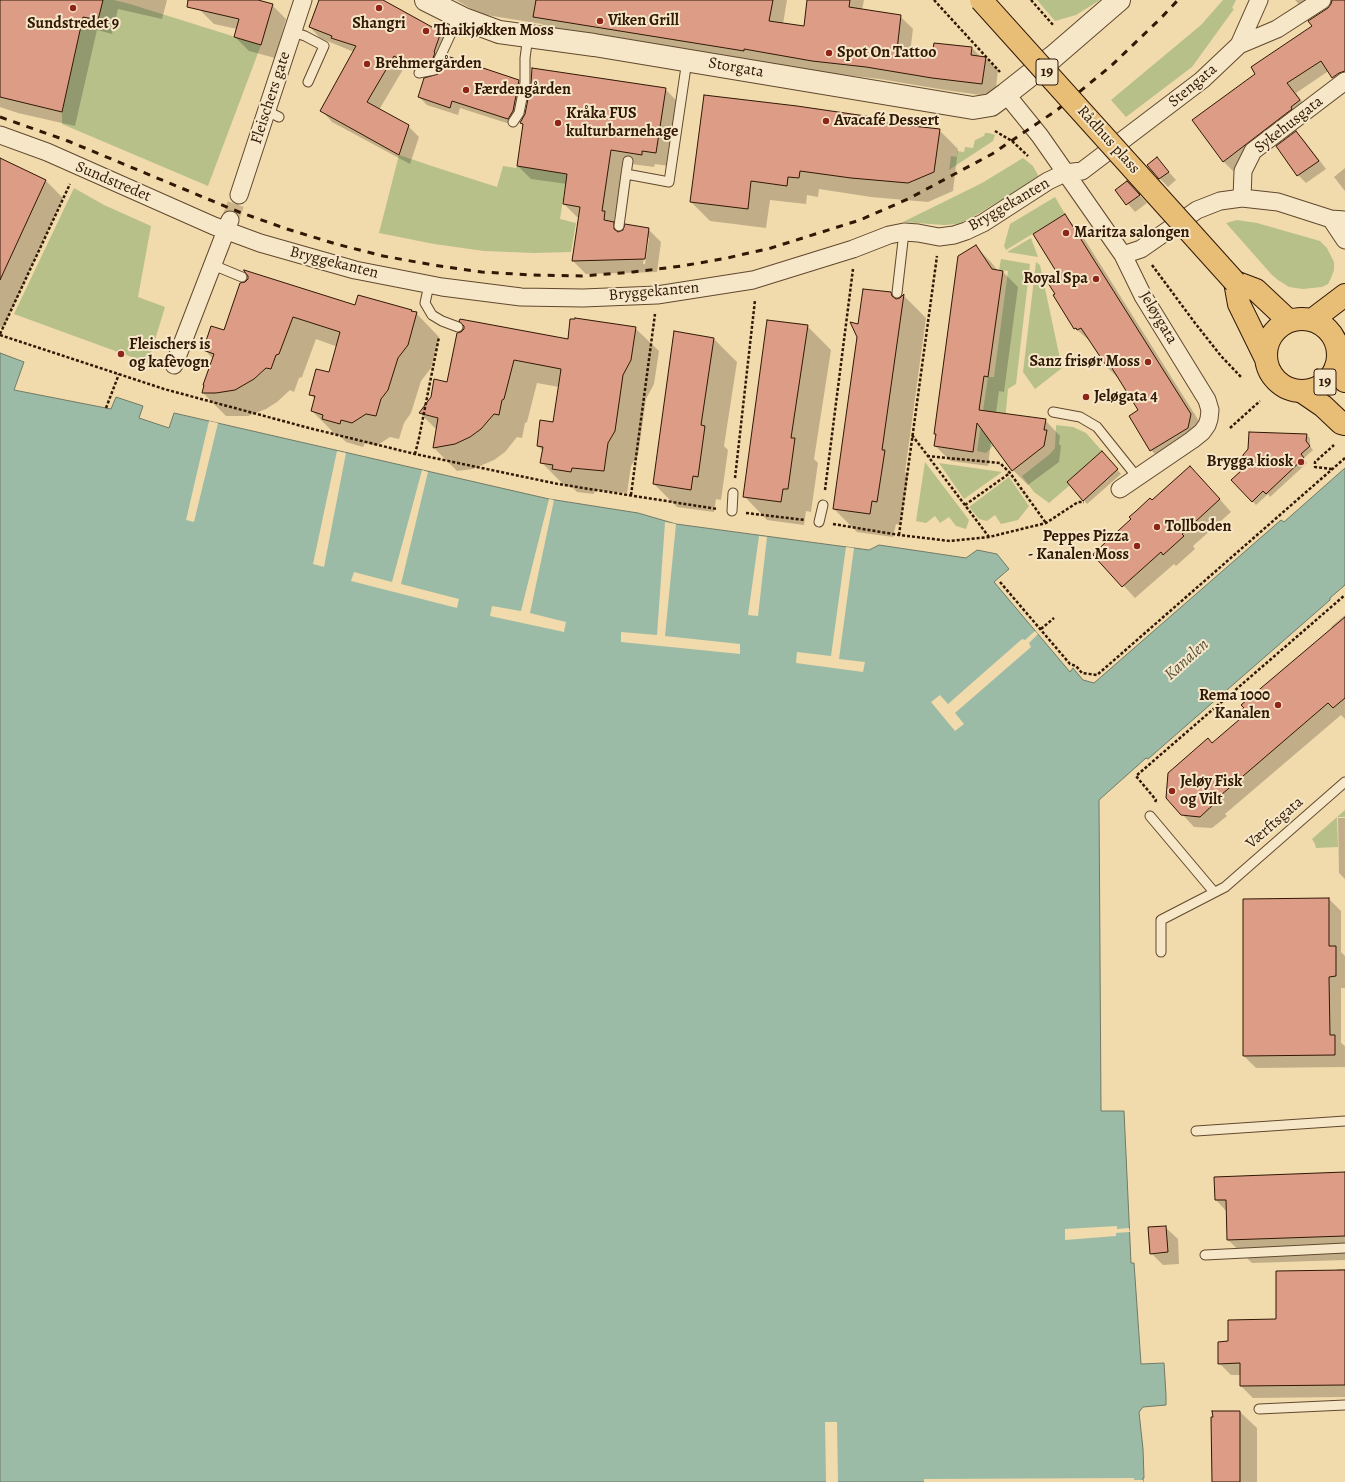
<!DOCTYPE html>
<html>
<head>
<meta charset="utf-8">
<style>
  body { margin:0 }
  canvas { display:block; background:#f1daab }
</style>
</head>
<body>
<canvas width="1345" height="1482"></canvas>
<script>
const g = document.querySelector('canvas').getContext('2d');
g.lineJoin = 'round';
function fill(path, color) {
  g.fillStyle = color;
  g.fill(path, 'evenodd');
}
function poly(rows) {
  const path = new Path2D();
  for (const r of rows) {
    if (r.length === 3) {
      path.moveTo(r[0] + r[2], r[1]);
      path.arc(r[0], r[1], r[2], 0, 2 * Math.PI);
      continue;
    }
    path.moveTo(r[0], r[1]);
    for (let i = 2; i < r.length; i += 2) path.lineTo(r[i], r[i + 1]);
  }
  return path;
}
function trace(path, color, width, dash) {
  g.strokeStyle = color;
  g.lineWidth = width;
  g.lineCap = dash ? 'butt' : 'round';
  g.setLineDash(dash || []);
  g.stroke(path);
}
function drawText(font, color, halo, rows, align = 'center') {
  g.font = font + ' Alegreya,serif';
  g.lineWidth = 4;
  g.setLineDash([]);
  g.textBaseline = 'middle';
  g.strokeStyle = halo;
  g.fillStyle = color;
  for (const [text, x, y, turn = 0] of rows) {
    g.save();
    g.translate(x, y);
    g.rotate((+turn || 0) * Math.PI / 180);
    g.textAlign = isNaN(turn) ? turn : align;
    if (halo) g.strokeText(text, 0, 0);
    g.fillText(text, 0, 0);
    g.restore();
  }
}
const green = poly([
  [103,0,114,0,130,4,261,45,208,186,62,124,62,112,83,17,98,20],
  [1037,0,1100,0,1076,15,1055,21],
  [1223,0,1236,0,1232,8,1234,9,1192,67,1126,117,1111,100,1201,25],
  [985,133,989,133,995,135,993,141,949,170,951,156,957,157,957,151,964,152,965,147,973,148,975,140,984,136],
  [399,155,441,169,497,187,503,166,516,168,517,166,567,174,560,219,576,223,571,252,534,253,484,251,434,244,379,233],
  [1023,158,1033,166,1039,177,968,220,956,224,944,225,903,222,982,183],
  [74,188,104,205,151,226,138,297,165,307,148,363,14,314],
  [1055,197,1065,214,1006,250,1004,246,1010,224],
  [1237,220,1257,223,1320,241,1327,248,1334,262,1334,270,1331,278,1328,284,1322,287,1303,289,1289,287,1278,280,1272,275,1226,223],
  [1031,238,1038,257,1007,252],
  [1001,259,1030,264,1016,384,1008,389,1005,421,995,444,986,453,977,451,988,377,994,377,1008,271,999,270],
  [1036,262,1040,265,1062,368,1035,389,1023,372],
  [1056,425,1073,427,1086,433,1102,451,1067,482,1070,485,1049,503,1034,492,1022,476,1050,454,1055,448],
  [925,462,969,520,966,529,956,526,949,517,940,523,935,516,926,523,916,521],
  [939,463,1002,472,964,499],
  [1009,477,1029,506,1018,520,1001,524,995,515,987,521,979,519,969,507],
  [1345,810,1345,817,1337,817,1338,847,1316,848,1315,844,1312,839]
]);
const water = poly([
  [0,353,24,362,14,390,111,409,116,397,143,406,139,418,169,428,174,413,549,499,638,513,676,524,869,550,879,545,966,558,977,550,997,554,1009,569,994,582,1070,672,1073,668,1083,680,1094,683,1281,520,1284,522,1345,468,1345,585,1330,598,1330,600,1148,759,1146,758,1099,800,1101,1111,1124,1111,1131,1263,1134,1263,1141,1364,1164,1363,1166,1395,1166,1405,1143,1407,1139,1412,1143,1449,1144,1478,1143,1478,1143,1482,0,1482,0,353]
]);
const pier = poly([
  [209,421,218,423,194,522,186,520],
  [337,451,346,453,324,567,313,564],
  [422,470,428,472,401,584,459,599,457,608,351,581,354,572,392,582],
  [549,499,554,500,530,613,566,622,564,632,490,616,492,606,521,611],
  [665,522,676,524,665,636,740,644,740,654,621,642,621,632,657,635],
  [759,536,767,537,758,616,748,615],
  [846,547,854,548,839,659,865,662,863,672,796,663,797,652,831,656],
  [1035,631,1038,634,1029,643,1031,647,955,713,964,724,955,731,931,702,940,695,948,704,1022,639,1025,640],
  [1117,1226,1117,1229,1129,1228,1130,1232,1116,1233,1116,1236,1065,1240,1065,1229],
  [825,1422,837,1422,838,1482,826,1482],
  [1134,1478,1134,1480,1143,1480,1143,1482,924,1482,924,1479]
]);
const shadow = poly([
  [0,0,167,0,162,19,118,9,112,34,97,30,75,126,18,113,0,107],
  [203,0,255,0,272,5,286,19,275,58,249,51,235,37,237,29,214,24,200,10],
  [320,0,381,0,440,33,451,43,446,57,518,81,526,89,521,119,516,126,460,108,458,115,427,105,419,97,428,78,405,66,379,110,408,126,419,137,410,164,332,122,322,111,354,52,320,38,310,27],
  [456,0,787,0,783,24,805,27,808,0,864,0,862,10,900,16,913,29,910,53,933,56,972,48,981,57,985,58,998,70,995,97,945,90,880,79,826,73,547,29,542,24,480,14],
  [1295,0,1328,0,1307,13],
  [1333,0,1345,0,1345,69,1335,76,1330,70,1296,93,1308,110,1301,118,1233,171,1224,162,1194,121,1256,74,1313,26,1332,5],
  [665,89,678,102,669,166,655,164,654,167,624,163,614,222,622,232,648,229,661,242,657,272,586,274,573,261,580,217,577,217,564,204,567,184,531,179,518,166,524,126,521,123],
  [647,238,649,238,645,264,643,264],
  [885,120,889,124,939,130,958,149,953,191,928,202,871,197,819,189,818,197,807,195,806,204,770,200,766,228,710,221,691,202],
  [1296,132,1304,140,1326,169,1306,183,1298,175],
  [1157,159,1176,180,1168,187,1148,166],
  [0,160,46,181,63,198,3,328,0,327],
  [1345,168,1345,191,1334,177],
  [1116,190,1135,190,1147,203,1135,212],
  [1064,216,1078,229,1204,429,1165,464,1151,450,1140,410,1121,381,1107,367,1092,343,1075,328,1056,295,1060,276],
  [976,247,991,262,998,271,1003,272,1018,287,1004,392,999,391,996,413,1045,420,1060,436,1059,444,1061,446,1059,462,1028,485,1013,470,991,441,988,466,951,461,935,446],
  [241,284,356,307,411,310,416,313,439,337,431,368,421,381,411,413,404,423,399,439,390,437,376,446,365,443,363,447,346,442,340,436,335,434,312,411,315,399,310,394,330,374,338,347,316,339,302,377,299,378,294,392,290,390,277,402,266,409,248,416,226,416,203,393,213,359,204,349,225,331],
  [891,293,897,300,900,299,904,296,926,318,905,472,908,475,900,525,896,524,893,537,857,532,834,509,859,325],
  [807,326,831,350,814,459,818,463,811,512,806,511,804,525,767,520,744,496],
  [635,328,659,351,654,384,646,399,638,455,631,466,627,493,595,490,594,494,577,492,572,487,565,486,542,463,543,451,538,446,554,423,559,387,537,383,527,422,525,423,522,438,517,437,505,452,494,460,473,469,457,471,434,448,437,430,420,413,448,383,568,340],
  [714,339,737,362,724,446,728,450,721,500,716,499,714,512,677,507,654,484],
  [1306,435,1310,438,1310,446,1313,450,1303,459,1307,463,1270,497,1268,494,1256,505,1233,480],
  [1102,453,1121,474,1087,504,1084,500],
  [1202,479,1231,512,1193,546,1195,549,1176,566,1174,564,1135,598,1095,555,1152,502],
  [1345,615,1345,719,1341,715,1225,814,1227,816,1212,828,1194,827,1182,814,1213,744,1242,719,1333,628,1331,627],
  [1338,818,1345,818,1345,879,1339,873],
  [1329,899,1341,911,1341,952,1345,956,1345,988,1341,988,1341,1043,1345,1046,1345,1067,1256,1068,1244,1056],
  [1345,1173,1345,1260,1252,1263,1228,1240,1227,1212,1216,1200],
  [1165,1227,1178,1239,1179,1264,1163,1265,1151,1253],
  [1337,1269,1345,1269,1345,1397,1253,1398,1241,1386,1241,1375,1231,1375,1219,1363,1229,1342,1277,1320,1337,1271],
  [1240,1412,1257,1428,1257,1482,1213,1482]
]);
const building = poly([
  [0,0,103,0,98,20,83,17,62,112,0,97,0,0],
  [188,0,258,0,273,4,261,45,234,37,239,19,187,7,188,0],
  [319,0,383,0,441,32,434,52,435,53,430,65,416,68,394,56,367,102,409,125,399,155,320,111,356,46,331,38,332,36,309,27,319,0],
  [536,0,773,0,769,21,804,26,807,0,850,0,849,7,901,15,897,50,932,55,934,43,972,47,971,55,986,57,982,84,932,78,866,67,812,61,744,49,744,51,533,17,536,0],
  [1332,0,1345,0,1345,71,1339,73,1332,78,1321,61,1287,83,1300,100,1291,107,1292,109,1223,162,1192,120,1255,74,1251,67,1312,26,1308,21,1328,8,1331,4,1332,0],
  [447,56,519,80,513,111,508,119,452,101,450,108,418,97,424,78,438,74,447,56],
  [532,68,666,88,656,153,642,151,642,155,611,150,602,211,605,211,604,220,614,222,614,229,618,232,623,230,625,224,649,228,645,259,572,261,580,207,563,204,567,174,517,166,523,124,520,123,525,114,531,84,532,68],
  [704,95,797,106,886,119,885,123,940,129,934,172,908,183,851,178,800,171,799,178,788,177,787,186,751,181,748,209,690,202,704,95],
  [1296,131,1319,161,1297,176,1276,146,1296,131],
  [1157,157,1169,172,1159,179,1147,165,1157,157],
  [0,158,46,180,0,280,0,158],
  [1127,181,1140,195,1126,205,1115,190,1127,181],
  [1065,214,1191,414,1188,428,1150,451,1129,416,1138,410,1110,365,1107,367,1081,328,1077,330,1076,328,1074,329,1053,295,1055,294,1048,283,1059,276,1033,234,1065,214],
  [976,245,992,269,1003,271,988,377,984,376,979,410,1046,419,1044,430,1047,430,1044,446,1012,471,977,423,973,452,934,446,936,434,934,434,958,256,976,245],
  [244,270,355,305,358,295,412,310,411,311,417,312,408,345,398,358,388,390,381,399,376,416,366,414,352,423,341,420,340,424,322,419,323,415,311,411,315,396,309,395,316,369,329,372,340,332,293,317,279,354,276,355,271,369,266,368,254,379,235,390,216,393,202,393,204,385,203,385,214,354,203,350,211,326,224,330,240,283,245,282,248,279,248,276,244,271,244,270],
  [863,289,891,292,892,296,896,299,900,298,904,294,882,450,885,450,877,502,872,501,870,514,833,509,857,337,850,322,858,324,863,289],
  [575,318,636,327,631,360,623,375,615,431,608,443,604,471,572,468,571,472,552,469,553,465,540,463,543,447,537,446,540,420,553,422,561,369,514,360,504,399,502,400,499,415,494,414,481,429,470,437,455,444,433,448,438,418,419,413,431,397,434,379,447,382,457,333,461,332,464,329,464,326,459,321,460,319,568,339,570,319,575,319,575,318],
  [767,320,808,325,791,438,795,438,788,489,783,489,781,502,743,497,767,320],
  [674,331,714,338,701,425,705,426,698,477,693,476,691,490,653,484,674,331],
  [1249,432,1307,434,1306,441,1310,446,1301,454,1304,458,1266,494,1263,491,1252,502,1231,480,1242,470,1243,455,1248,449,1249,432],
  [1102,451,1118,469,1083,501,1067,482,1102,451],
  [1190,466,1220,499,1182,534,1184,536,1163,555,1161,552,1122,587,1093,555,1094,553,1131,519,1129,517,1135,512,1150,498,1152,500,1190,466],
  [1345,617,1345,698,1333,708,1328,703,1214,801,1215,803,1200,817,1181,815,1166,798,1168,773,1208,738,1212,743,1240,719,1236,714,1244,708,1241,705,1345,617],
  [1329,898,1329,946,1336,946,1336,976,1329,977,1330,1035,1335,1035,1335,1055,1243,1056,1243,899,1329,898],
  [1345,1172,1345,1236,1227,1240,1226,1200,1215,1200,1214,1177,1345,1172],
  [1166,1226,1168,1252,1150,1254,1148,1227,1166,1226],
  [1345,1270,1345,1385,1240,1386,1240,1363,1218,1364,1218,1342,1228,1341,1228,1320,1276,1319,1276,1271,1345,1270],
  [1212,1411,1240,1411,1240,1482,1212,1482,1211,1417,1213,1417,1212,1411]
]);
const minorTunnel = poly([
  [230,220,239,195]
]);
const path = poly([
  [934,0,1000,72],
  [1031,0,1054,26],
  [995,131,1012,141,1028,156],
  [1152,265,1195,323,1221,356,1241,377],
  [0,334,70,184],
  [0,335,164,389,309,428,415,454,558,484,717,509],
  [106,408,119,374],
  [1230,428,1260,401],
  [912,435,989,537],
  [415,454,419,438,439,337],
  [927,456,1000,463,1010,473,1046,523],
  [1332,469,1315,467,1315,462,1334,445],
  [735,478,755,300],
  [825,490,853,269],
  [631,495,655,314],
  [965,505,1010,473],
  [746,513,805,520],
  [833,524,899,535,950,541,989,537,1046,523,1078,502,1084,502],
  [899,535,937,256],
  [1000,582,1070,664,1076,666,1082,673,1097,675,1345,458],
  [1041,629,1054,618],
  [1155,802,1156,800,1136,776,1345,595]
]);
const service = poly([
  [293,32,305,36,324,46,308,82],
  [419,73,434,70,459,16],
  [267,111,279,117],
  [513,122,519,113,525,83,525,58,528,36],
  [626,174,628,161],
  [619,226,626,174,669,182,687,60],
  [213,265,242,277],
  [429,285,425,303,432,315,442,321,458,327],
  [897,293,904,232],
  [1053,412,1080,417,1097,427,1137,477],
  [732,511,733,493],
  [819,522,823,505],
  [1150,816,1214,892],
  [1161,952,1161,920,1225,887,1345,782],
  [1196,1131,1345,1121],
  [1205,1255,1345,1248],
  [1259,1409,1345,1405]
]);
const minor = poly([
  [1239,45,1259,0],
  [1006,94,1040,136,1123,255,1143,296,1207,400,1210,410,1209,419,1207,425,1202,432,1192,440,1120,489],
  [0,135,47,152,214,226,260,243,355,270,442,287,521,297,583,298,657,295,753,280,853,249,889,235,904,232,918,233,939,237,954,235,966,231,983,223,1048,181,1065,173,1082,171,1202,80,1239,45,1277,29,1322,0],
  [239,195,303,0],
  [1242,198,1243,171,1253,151,1345,81],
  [1331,219,1345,240],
  [1123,255,1141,249,1197,210,1220,201,1242,198,1278,202,1331,219,1345,220],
  [174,365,230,220]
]);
const tertiary = poly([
  [426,0,464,19,499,32,594,45,973,108,991,105,1006,94,1053,57,1119,0]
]);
const primary = poly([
  [1336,367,1345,381],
  [1301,391,1323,406,1341,423,1345,424]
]);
const trunk = poly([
  [1235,282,1239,304,1266,359],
  [1235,282,1256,290,1289,321],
  [1302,355,36],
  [1312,320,1345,295]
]);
const rail = poly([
  [0,117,68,141,239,212,287,229,336,244,383,256,433,265,482,272,532,275,582,276,633,272,682,266,727,258,771,248,860,220,908,199,992,154,1057,110,1111,66,1161,18,1178,0]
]);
const trunkBridge = poly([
  [981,0,1235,282]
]);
const markers = [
  [73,8,4,"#8f2418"],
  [379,8,4,"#8f2418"],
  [600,21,4,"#8f2418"],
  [426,31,4,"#8f2418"],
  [829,53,4,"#8f2418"],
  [367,64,4,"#8f2418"],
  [466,90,4,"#8f2418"],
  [826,121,4,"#8f2418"],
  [558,123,4,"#8f2418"],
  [1066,233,4,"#8f2418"],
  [1096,279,4,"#8f2418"],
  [121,354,4,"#8f2418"],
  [1148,362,4,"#8f2418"],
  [1086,397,4,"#8f2418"],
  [1301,462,4,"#8f2418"],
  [1157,527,4,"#8f2418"],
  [1137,546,4,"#8f2418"],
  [1278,705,4,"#8f2418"],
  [1172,791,4,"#8f2418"]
];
const shields = [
  [1047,72,22],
  [1325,382,22]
];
const shieldNames = [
  ["19",1047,72],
  ["19",1325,382]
];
const poiNames = [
  ["Viken Grill",608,21],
  ["Sundstredet 9",73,24,"center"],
  ["Shangri",379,24,"center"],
  ["Thaikjøkken Moss",434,31],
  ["Spot On Tattoo",837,53],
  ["Brehmergården",375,64],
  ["Færdengården",474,90],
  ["Kråka FUS",566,114],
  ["kulturbarnehage",566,132],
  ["Avacafé Dessert",834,121],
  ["Maritza salongen",1074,233],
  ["Royal Spa",1088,279,"right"],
  ["Fleischers is",129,345],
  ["og kafèvogn",129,363],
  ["Sanz frisør Moss",1140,362,"right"],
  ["Jeløgata 4",1094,397],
  ["Brygga kiosk",1293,462,"right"],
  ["Tollboden",1165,527],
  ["Peppes Pizza",1129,537,"right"],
  ["- Kanalen Moss",1129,555,"right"],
  ["Rema 1000",1270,696,"right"],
  ["Kanalen",1270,714,"right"],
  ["Jeløy Fisk",1180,782],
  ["og Vilt",1180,800]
];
const streetNames = [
  ["Storgata",736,68,10],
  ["Stengata",1193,86,-40],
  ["Fleischers gate",271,98,-72],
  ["Sykehusgata",1289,125,-38],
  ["Rådhus plass",1108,140,48],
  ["Sundstredet",113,182,23],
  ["Bryggekanten",1009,205,-30],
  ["Bryggekanten",334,263,14],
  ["Bryggekanten",654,292,-5],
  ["Jeløygata",1158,318,59],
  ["Værftsgata",1275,823,-41]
];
const waterNames = [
  ["Kanalen",1187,660,-42]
];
fill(green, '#b8c08a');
fill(water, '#9bbba6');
trace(water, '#717a66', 1);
fill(pier, '#f1daab');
fill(shadow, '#0003');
fill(building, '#dc9c85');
trace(building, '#311805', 1);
trace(minorTunnel, '#cbb38a', 17, [17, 8]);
trace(service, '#61482e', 11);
trace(minor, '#61482e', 19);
trace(tertiary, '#61482e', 24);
trace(primary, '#311805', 24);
trace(trunk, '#311805', 24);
trace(path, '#311805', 2.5, [3, 2]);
trace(service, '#f6e7c8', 9);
trace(minor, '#f6e7c8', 17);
trace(tertiary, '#f6e7c8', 22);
trace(primary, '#e8bd76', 22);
trace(trunk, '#e8bd76', 22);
trace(rail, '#311805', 3, [7, 7]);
trace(trunkBridge, '#311805', 24, []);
trace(trunkBridge, '#e8bd76', 22);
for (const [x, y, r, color] of markers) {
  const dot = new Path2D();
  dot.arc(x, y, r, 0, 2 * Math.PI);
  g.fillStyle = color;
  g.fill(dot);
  trace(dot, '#f6e7c8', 1.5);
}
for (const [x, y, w] of shields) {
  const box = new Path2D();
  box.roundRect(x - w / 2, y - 13, w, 26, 3);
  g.fillStyle = '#f6e7c8';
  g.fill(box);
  trace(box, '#311805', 1);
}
drawText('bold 15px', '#311805', null, shieldNames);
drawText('bold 16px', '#311805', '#f6e7c8', poiNames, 'left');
drawText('16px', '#311805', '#f6e7c8', streetNames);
drawText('italic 17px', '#56513d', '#f6e7c8', waterNames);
</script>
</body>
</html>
